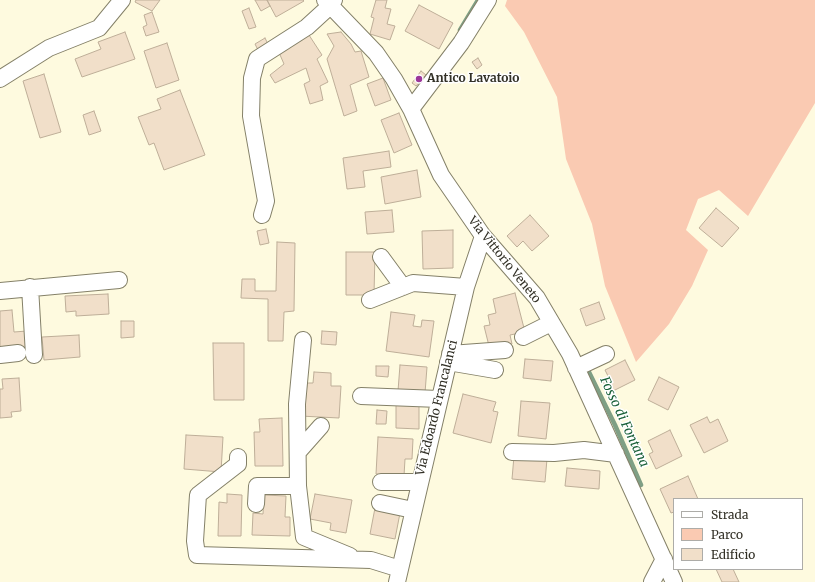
<!DOCTYPE html>
<html>
<head>
<meta charset="utf-8">
<style>
  body { margin:0 }
  #map { position:relative; width:815px; height:582px; overflow:hidden; background:#fefadf; font-family:Merriweather,serif }
  canvas { display:block }
  .legend { position:absolute; left:673px; top:498px; width:130px; height:72px; box-sizing:border-box; background:#fff; border:1px solid #adaca8; margin:0; padding:5px 7px; list-style:none; font-size:12px; color:#323026 }
  .legend li { display:flex; align-items:center; gap:8px; height:20px }
  .legend b { width:20px; border:1px solid #adaca8 }
</style>
</head>
<body>
<div id="map">
<canvas width="815" height="582"></canvas>
<ul class="legend">
<li><b style="height:5px;background:#fff"></b>Strada</li>
<li><b style="height:11px;background:#facab2"></b>Parco</li>
<li><b style="height:11px;background:#f1dfc9"></b>Edificio</li>
</ul>
</div>
<script>
const g = document.querySelector('canvas').getContext('2d');
g.lineJoin = 'round';
function fill(path, color) {
  g.fillStyle = color;
  g.fill(path, 'evenodd');
}
function poly(rows) {
  const path = new Path2D();
  for (const r of rows) {
    path.moveTo(r[0], r[1]);
    for (let i = 2; i < r.length; i += 2) path.lineTo(r[i], r[i + 1]);
  }
  return path;
}
function trace(path, color, width, dash) {
  g.strokeStyle = color;
  g.lineWidth = width;
  g.lineCap = dash ? 'butt' : 'round';
  g.setLineDash(dash || []);
  g.stroke(path);
}
function drawText(font, color, halo, rows, align = 'center') {
  g.font = font + ' Merriweather,serif';
  g.lineWidth = 3;
  g.setLineDash([]);
  g.textBaseline = 'middle';
  g.strokeStyle = halo;
  g.fillStyle = color;
  for (const [text, x, y, turn = 0] of rows) {
    g.save();
    g.translate(x, y);
    g.rotate((+turn || 0) * Math.PI / 180);
    g.textAlign = isNaN(turn) ? turn : align;
    if (halo) g.strokeText(text, 0, 0);
    g.fillText(text, 0, 0);
    g.restore();
  }
}
const green = poly([
  [507,0,815,0,815,103,748,216,719,190,698,199,686,230,708,250,692,286,669,324,636,362,605,286,592,224,566,159,557,97,524,32,505,6]
]);
const stream = poly([
  [460,30,478,0],
  [587,368,615,425,641,485]
]);
const building = poly([
  [136,0,160,0,152,11,135,2,136,0],
  [255,0,267,0,270,6,261,11,255,0],
  [267,0,303,0,304,1,276,17,267,0],
  [376,0,387,0,385,8,391,9,387,24,395,26,390,40,370,34,374,18,371,17,376,0],
  [419,5,453,23,439,49,405,31,419,5],
  [249,8,256,27,249,29,242,11,249,8],
  [152,12,159,32,146,36,143,27,147,25,144,15,152,12],
  [125,32,135,59,82,77,75,59,101,49,98,42,125,32],
  [307,32,322,55,317,59,328,82,320,86,323,100,310,104,304,84,310,81,306,68,275,83,270,75,284,64,277,48,307,32],
  [341,32,351,44,355,52,361,51,369,77,350,85,357,111,344,116,327,59,334,46,327,34,341,32],
  [265,38,268,44,258,50,255,44,265,38],
  [167,43,179,80,156,88,144,51,167,43],
  [478,58,482,65,477,69,472,62,478,58],
  [421,71,426,75,416,86,412,83,421,71],
  [44,74,61,132,40,138,23,81,44,74],
  [383,78,391,100,375,106,367,84,383,78],
  [180,90,205,155,164,170,154,143,149,145,138,117,161,109,157,99,180,90],
  [94,111,101,131,89,135,83,115,94,111],
  [399,113,412,145,394,153,381,120,399,113],
  [389,151,391,167,363,171,365,187,347,189,343,158,389,151],
  [417,170,421,197,385,204,381,177,417,170],
  [716,208,739,228,722,247,699,228,716,208],
  [392,210,394,232,367,234,365,212,392,210],
  [530,215,549,236,532,251,523,241,517,247,507,236,530,215],
  [266,229,269,243,260,245,257,231,266,229],
  [453,230,453,268,423,269,422,231,453,230],
  [277,242,295,243,294,311,284,312,283,341,268,341,268,299,241,298,242,279,255,279,255,291,276,291,277,242],
  [346,252,375,252,374,295,346,295,346,252],
  [515,293,525,332,510,335,512,344,490,350,484,326,490,325,488,315,496,313,493,299,515,293],
  [108,294,109,314,76,316,76,311,66,312,65,296,108,294],
  [599,302,605,319,586,326,580,309,599,302],
  [12,310,14,332,27,331,28,347,0,350,0,311,12,310],
  [391,312,415,315,413,326,421,327,422,320,434,321,429,357,386,351,391,312],
  [121,321,134,321,134,337,121,338,121,321],
  [322,331,337,332,336,345,321,344,322,331],
  [79,335,80,357,44,360,42,337,79,335],
  [213,343,244,343,244,400,214,400,213,343],
  [525,359,553,361,551,381,523,378,525,359],
  [625,360,635,380,609,393,603,382,609,378,605,370,625,360],
  [400,365,427,367,425,393,398,391,400,365],
  [376,366,389,366,388,377,376,376,376,366],
  [314,372,331,373,331,386,341,386,339,418,300,416,300,404,305,404,307,383,313,383,314,372],
  [659,377,679,387,668,410,648,400,659,377],
  [19,378,21,411,11,412,12,417,0,418,0,389,3,389,2,379,19,378],
  [463,394,496,402,493,411,498,412,491,443,453,433,463,394],
  [521,401,550,403,546,439,518,436,521,401],
  [396,402,419,403,419,429,396,428,396,402],
  [377,410,387,411,386,424,376,424,377,410],
  [707,417,710,423,718,419,728,441,704,453,690,425,707,417],
  [282,418,283,466,255,466,254,432,260,432,259,419,282,418],
  [670,430,682,456,656,469,649,454,653,452,648,441,670,430],
  [186,435,223,437,221,472,184,469,186,435],
  [378,437,413,439,412,459,405,459,404,476,376,474,378,437],
  [514,456,547,459,545,482,512,479,514,456],
  [567,468,600,471,599,489,565,486,567,468],
  [688,476,698,499,674,499,674,512,671,513,660,489,688,476],
  [227,494,242,495,241,536,218,536,219,502,227,503,227,494],
  [315,494,352,500,346,533,330,530,331,523,310,519,315,494],
  [264,495,286,496,285,517,290,517,290,536,252,535,253,513,263,514,264,495],
  [375,508,400,513,395,539,370,534,375,508],
  [716,569,733,569,739,582,722,582,716,569]
]);
const minor = poly([
  [325,0,376,53,394,79,411,109,441,175,483,236,537,298,570,354,674,582],
  [0,79,49,48,99,28,122,0],
  [411,109,461,43,488,0],
  [262,215,266,201,251,116,252,78,257,59,307,27,331,5,334,0],
  [381,257,403,287],
  [30,287,34,355],
  [0,291,119,280],
  [370,300,413,283,466,287],
  [523,337,551,323],
  [450,354,505,350],
  [0,355,18,353],
  [448,362,495,370],
  [576,368,606,354],
  [361,396,439,399],
  [298,452,321,426],
  [512,452,554,453,584,450,616,454],
  [238,457,238,464,198,495,195,541,197,555,371,560,400,569],
  [381,482,419,482],
  [298,486,297,404,303,340],
  [380,503,413,510],
  [256,504,257,486,298,486,304,537,350,556],
  [397,582,466,287,483,236],
  [652,582,664,559]
]);
const markers = [
  [419,79,4,"#9c369a"]
];
const poiNames = [
  ["Antico Lavatoio",427,79]
];
const streetNames = [
  ["Via Vittorio Veneto",504,260,51],
  ["Via Edoardo Francalanci",437,408,-76]
];
const waterNames = [
  ["Fosso di Fontana",624,422,65]
];
fill(green, '#facab2');
trace(stream, '#7f9f85', 4.5);
fill(building, '#f1dfc9');
trace(building, '#beae98', 1);
trace(minor, '#848068', 18);
trace(minor, '#fff', 16);
for (const [x, y, r, color] of markers) {
  const dot = new Path2D();
  dot.arc(x, y, r, 0, 2 * Math.PI);
  g.fillStyle = color;
  g.fill(dot);
  trace(dot, '#fff', 1.5);
}
drawText('bold 12px', '#323026', '#fff', poiNames, 'left');
drawText('12px', '#323026', '#fff', streetNames);
drawText('italic 13px', '#185f37', '#fff', waterNames);
</script>
</body>
</html>
